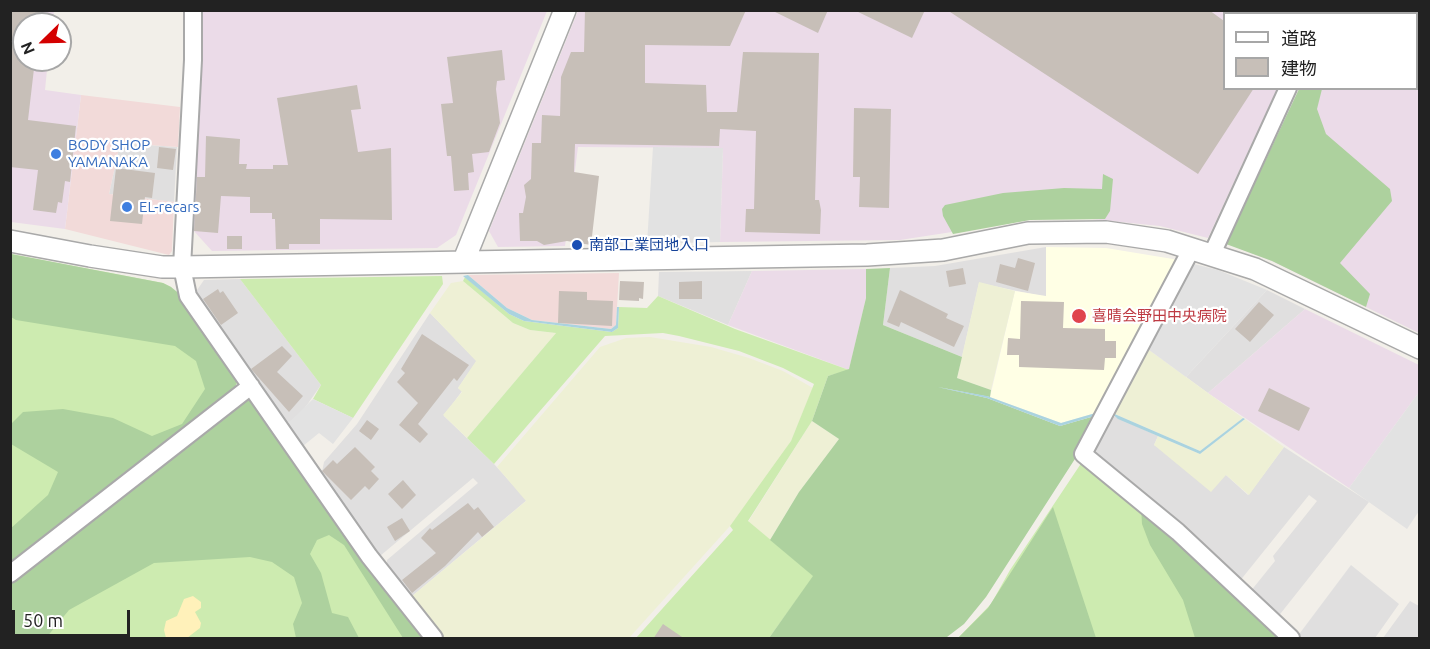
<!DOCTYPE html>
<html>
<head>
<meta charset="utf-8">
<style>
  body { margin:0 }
  #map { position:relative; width:1430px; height:649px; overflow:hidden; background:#f2efe9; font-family:Ubuntu,"Noto Sans JP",sans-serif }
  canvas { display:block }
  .frame { position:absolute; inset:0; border:12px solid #222; pointer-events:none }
  .legend { position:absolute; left:1223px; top:12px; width:195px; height:78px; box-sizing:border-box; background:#fff; border:2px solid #a7a7a7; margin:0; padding:8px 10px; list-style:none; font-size:18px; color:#222 }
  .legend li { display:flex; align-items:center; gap:12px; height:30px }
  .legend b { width:30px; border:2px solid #a7a7a7 }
  .north { position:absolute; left:12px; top:12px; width:60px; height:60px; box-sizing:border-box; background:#fff; border:2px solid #a7a7a7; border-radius:50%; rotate:247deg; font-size:16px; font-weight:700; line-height:24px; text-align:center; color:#222 }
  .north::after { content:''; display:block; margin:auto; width:21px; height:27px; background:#d40000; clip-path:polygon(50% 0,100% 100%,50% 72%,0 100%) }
  .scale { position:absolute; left:12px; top:610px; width:118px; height:27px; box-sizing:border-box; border:3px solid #222; border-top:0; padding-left:8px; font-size:18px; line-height:21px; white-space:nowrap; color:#222; -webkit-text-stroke:4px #fff; paint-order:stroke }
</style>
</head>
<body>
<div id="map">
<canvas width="1430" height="649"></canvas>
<div class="frame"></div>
<ul class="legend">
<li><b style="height:8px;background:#fff"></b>道路</li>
<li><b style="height:16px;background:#c7bfb8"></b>建物</li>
</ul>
<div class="north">N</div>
<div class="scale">50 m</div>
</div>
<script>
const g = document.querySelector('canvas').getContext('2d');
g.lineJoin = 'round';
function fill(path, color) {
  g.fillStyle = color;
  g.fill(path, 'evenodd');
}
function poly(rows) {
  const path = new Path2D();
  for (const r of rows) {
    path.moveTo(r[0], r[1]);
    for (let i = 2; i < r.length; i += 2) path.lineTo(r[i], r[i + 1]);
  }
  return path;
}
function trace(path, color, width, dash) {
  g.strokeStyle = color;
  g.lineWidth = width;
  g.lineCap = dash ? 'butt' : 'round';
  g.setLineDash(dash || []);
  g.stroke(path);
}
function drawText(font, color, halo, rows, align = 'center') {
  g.font = font + ' Ubuntu,"Noto Sans JP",sans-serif';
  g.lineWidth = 4.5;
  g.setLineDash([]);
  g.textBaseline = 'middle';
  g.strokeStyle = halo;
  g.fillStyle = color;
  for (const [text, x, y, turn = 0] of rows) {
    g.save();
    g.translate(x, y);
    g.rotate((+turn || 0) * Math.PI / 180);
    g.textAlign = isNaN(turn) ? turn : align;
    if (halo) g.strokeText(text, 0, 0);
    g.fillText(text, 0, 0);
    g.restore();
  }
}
const residential = poly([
  [120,143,177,147,174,202,109,194],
  [1046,247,1046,297,979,283,962,357,883,325,890,268,935,266],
  [752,271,728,325,658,296,659,272],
  [240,279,321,385,302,412,287,424,195,293,204,280],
  [1267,290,1305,309,1208,393,1186,377],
  [430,313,477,361,458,388,462,391,444,416,494,464,527,500,411,597,387,565,387,560,478,483,473,478,380,556,322,472,324,462,357,424],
  [1109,414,1158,436,1154,445,1226,475,1248,495,1284,447,1369,502,1277,618,1250,592,1275,561,1273,556,1317,501,1309,495,1239,582,1089,452],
  [1351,565,1399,604,1375,638,1299,638,1297,637],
  [1410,601,1419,606,1419,638,1383,638]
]);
const commercial = poly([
  [81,95,180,107,178,147,120,143,109,194,174,202,172,251,169,255,65,229],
  [619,273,616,325,611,329,532,320,507,308,468,275]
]);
const industrial = poly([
  [10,11,54,11,52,24,24,24,24,60,48,60,45,90,81,95,65,229,11,222],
  [202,11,547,11,456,235,437,248,212,251,193,230],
  [578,11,1313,11,1311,14,1224,14,1224,88,1277,89,1208,238,1160,226,1071,217,1030,220,900,240,720,242,723,148,578,147,565,246,498,247,489,231],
  [1336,11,1419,11,1419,333,1272,261,1227,244,1299,89,1416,88,1416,14,1335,13],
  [866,269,866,298,849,370,728,325,752,271],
  [1305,309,1419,365,1419,392,1349,488,1208,393]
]);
const education = poly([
  [1046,247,1106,248,1179,260,1099,412,1061,423,990,397,1015,291,1046,296]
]);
const farmland = poly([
  [463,281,513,323,530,330,556,333,467,438,443,415,462,392,458,388,476,361,430,313,451,283],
  [979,282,1015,291,991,390,957,378],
  [650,337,711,347,749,358,783,371,813,388,791,441,777,464,730,526,629,638,444,638,411,597,526,501,497,467,600,347,626,338],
  [1145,347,1208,393,1243,418,1200,451,1110,412],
  [1245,419,1284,447,1249,495,1226,475,1211,492,1154,445,1158,436,1200,454],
  [812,421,839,439,799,492,770,540,748,522]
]);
const grass = poly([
  [11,254,163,283,171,287,238,383,11,566],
  [442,276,443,284,353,418,313,399,321,385,240,279],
  [465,277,509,314,524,321,612,332,618,328,619,307,647,308,658,296,735,329,849,370,828,376,812,421,748,521,814,576,769,638,636,638,733,530,730,526,791,441,814,384,783,368,739,351,679,336,663,333,605,336,494,464,467,438,556,333,530,330,513,323,463,281],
  [247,400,426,638,11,638],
  [1082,462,1086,462,1285,638,958,638,991,604,1010,570]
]);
const forest = poly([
  [1299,89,1322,89,1317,109,1326,134,1390,189,1392,201,1340,263,1370,294,1366,307,1272,261,1226,244],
  [1103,174,1113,179,1110,211,1105,219,1030,220,953,234,943,216,942,209,945,205,1003,193,1064,188,1102,189],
  [11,254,163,283,171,287,181,295,238,377,235,388,11,566,10,529,48,495,58,472,11,444,11,424,23,412,63,409,113,418,152,436,182,424,205,389,196,361,175,346,16,320,11,317],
  [890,268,883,325,962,357,957,378,991,390,990,397,938,387,987,398,1060,426,1098,415,1082,448,986,597,964,624,947,637,769,638,813,576,770,540,799,492,839,439,812,421,828,376,849,369,866,298,866,269],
  [247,400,254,401,426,638,403,638,344,545,329,535,317,540,310,554,321,573,332,613,348,617,359,638,296,638,293,624,302,603,294,577,272,562,250,557,154,563,69,610,46,638,11,638,11,581],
  [1141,506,1285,638,1195,638,1183,600,1150,545,1142,524],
  [1053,507,1096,638,958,638,988,608]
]);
const sand = poly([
  [193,596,201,602,201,608,195,612,201,623,200,628,187,638,166,638,164,630,166,621,177,616,184,599]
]);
const parking = poly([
  [653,147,723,148,720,242,647,244],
  [1190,263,1218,270,1267,290,1186,377,1145,347],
  [1419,392,1419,511,1407,529,1349,488],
  [313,399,353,418,333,444,319,433,303,446,287,424]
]);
const water = poly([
  [468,275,507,308,532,320,611,329,616,325,617,307,619,307,618,328,612,332,524,321,509,314,463,276],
  [937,387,987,396,1061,423,1099,412,1098,415,1060,426,987,398],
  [1110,412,1200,451,1243,418,1245,419,1200,454,1118,419]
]);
const building = poly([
  [10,10,40,10,39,24,24,24,24,60,35,60,28,120,76,126,70,182,65,181,62,203,58,202,56,213,33,210,38,170,10,167],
  [585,10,746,10,730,46,645,45,645,83,706,85,707,112,737,112,743,52,819,53,815,200,819,200,821,210,820,234,745,232,746,209,754,209,756,131,720,129,719,146,575,144,574,172,599,176,591,245,567,241,544,245,537,241,520,241,519,213,523,213,526,197,524,185,531,179,532,143,541,143,542,115,560,116,561,77,571,52,584,52],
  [771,10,828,10,818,33],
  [854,10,925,10,912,38],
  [947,10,1209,10,1224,21,1224,88,1254,88,1198,174],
  [502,50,505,80,497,81,496,89,500,123,489,152,472,154,474,172,468,173,469,190,454,191,451,156,447,156,441,104,453,103,447,57],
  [357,85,361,109,351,110,358,152,391,148,392,220,320,219,320,244,289,244,289,249,276,249,275,219,272,219,272,213,250,213,250,197,221,196,218,233,194,231,197,177,205,177,206,136,240,139,239,164,247,164,246,169,273,169,273,165,288,165,277,98],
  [854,108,891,109,889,208,859,207,860,177,853,177],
  [159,147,176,149,173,170,157,168],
  [116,168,155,173,152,198,145,197,142,224,110,221],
  [227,236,242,236,242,249,227,249],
  [1018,258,1035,263,1028,291,996,282,1000,264,1015,268],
  [963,268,966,284,949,287,946,271],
  [620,281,644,282,643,299,639,298,639,301,619,300],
  [702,281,702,299,679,299,679,282],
  [218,289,220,293,223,291,238,313,221,325,203,299],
  [900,290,948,314,946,318,964,326,954,347,901,322,899,327,887,322],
  [559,291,587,292,587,300,613,301,612,326,558,323],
  [1021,301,1064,302,1063,328,1105,329,1105,341,1116,341,1116,358,1105,358,1104,370,1019,367,1019,355,1007,355,1008,338,1020,339],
  [1259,302,1274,315,1250,342,1235,329],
  [422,334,469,365,457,381,454,378,418,424,428,434,420,443,399,425,418,403,397,382,405,373,401,369],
  [282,346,292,356,277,372,303,396,289,412,251,369],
  [1269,388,1310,408,1299,431,1258,411],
  [367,420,379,429,371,440,359,431],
  [355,447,375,467,371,471,379,479,369,490,365,486,351,500,322,471,333,460,337,464],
  [403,480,416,495,402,509,388,494],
  [468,503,474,510,478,507,494,527,482,537,478,532,445,566,412,593,402,580,436,553,421,538,430,528,432,530],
  [402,518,410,531,395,541,387,527],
  [663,624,685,639,653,639]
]);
const minor = poly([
  [193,10,193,60,182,267,188,296,369,556,434,638],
  [1323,14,1324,10],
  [1192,248,1083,454,1178,532,1291,638],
  [1212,254,1288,88],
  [10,574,251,386]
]);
const tertiary = poly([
  [10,241,90,256,162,267,182,267,867,255,943,250,1028,233,1106,232,1167,241,1255,269,1420,348],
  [464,260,565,10]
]);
const markers = [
  [56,154,6,"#3f7fe0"],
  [127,207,6,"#3f7fe0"],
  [577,245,6,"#1a4fb4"],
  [1079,316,8,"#e0444e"]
];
const shopNames = [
  ["BODY SHOP",68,145],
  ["YAMANAKA",68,162],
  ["EL-recars",139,207]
];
const transitNames = [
  ["南部工業団地入口",589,245]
];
const healthNames = [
  ["喜晴会野田中央病院",1092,316]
];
fill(residential, '#e0dfdf');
fill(commercial, '#f2dad9');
fill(industrial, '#ebdbe8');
fill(education, '#ffffe5');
fill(farmland, '#eef0d5');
fill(grass, '#cdebb0');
fill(forest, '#add19e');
fill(sand, '#fff1ba');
fill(parking, '#e2e2e2');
fill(water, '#aad3df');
fill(building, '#c7bfb8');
trace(minor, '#a9a9a9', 20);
trace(tertiary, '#a9a9a9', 24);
trace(minor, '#fff', 16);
trace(tertiary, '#fff', 21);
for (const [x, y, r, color] of markers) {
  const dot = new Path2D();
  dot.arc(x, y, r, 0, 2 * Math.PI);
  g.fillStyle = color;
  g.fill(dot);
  trace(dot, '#fff', 2);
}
drawText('15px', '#366cbe', '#fff', shopNames, 'left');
drawText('15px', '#164399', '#fff', transitNames, 'left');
drawText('15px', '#be3a42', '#fff', healthNames, 'left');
</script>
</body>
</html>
